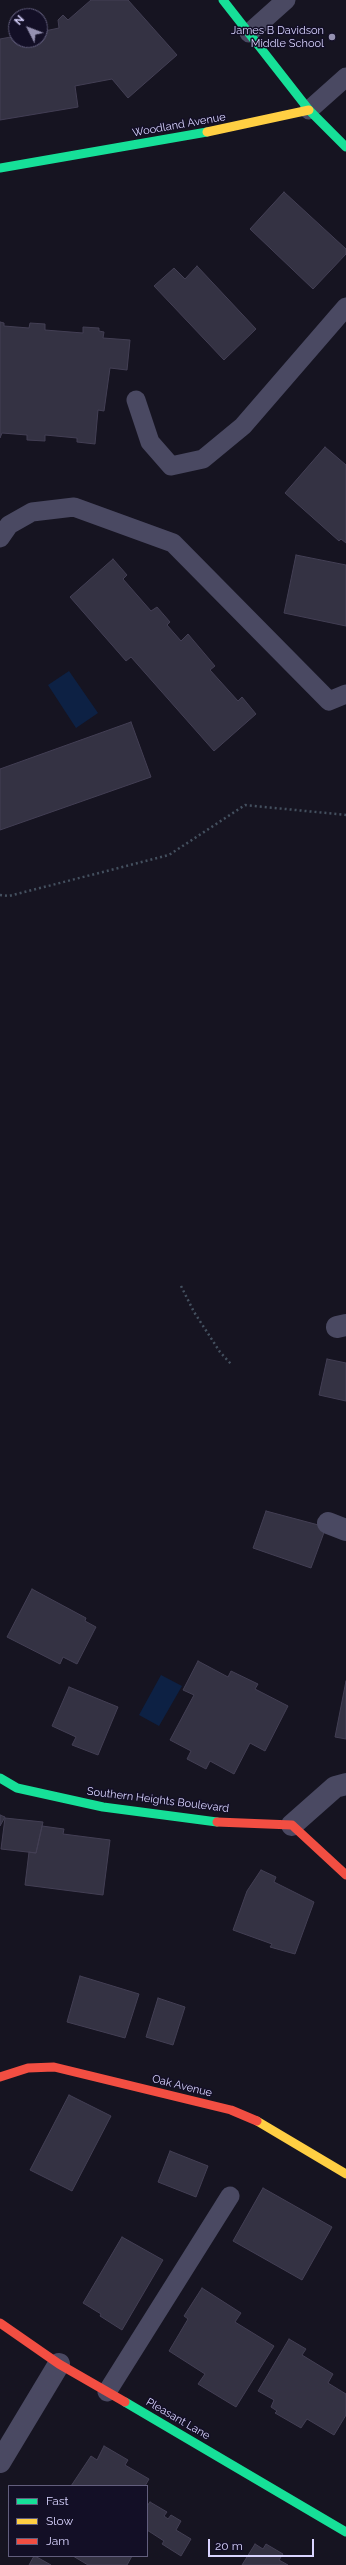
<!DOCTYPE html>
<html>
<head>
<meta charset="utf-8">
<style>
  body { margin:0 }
  #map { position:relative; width:346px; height:2565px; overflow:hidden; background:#161421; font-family:Raleway,sans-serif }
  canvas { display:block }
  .legend { position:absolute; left:8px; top:2485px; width:140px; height:72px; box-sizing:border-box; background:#130f26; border:1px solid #625e7d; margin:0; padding:5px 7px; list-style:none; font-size:12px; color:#d9d4ff }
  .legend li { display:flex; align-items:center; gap:8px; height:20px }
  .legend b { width:20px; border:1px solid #625e7d }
  .north { position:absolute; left:8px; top:8px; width:40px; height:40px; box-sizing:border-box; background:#130f26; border:1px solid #625e7d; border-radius:50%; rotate:312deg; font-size:11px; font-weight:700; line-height:16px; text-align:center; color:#d9d4ff }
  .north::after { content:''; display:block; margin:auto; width:14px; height:18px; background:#9591b1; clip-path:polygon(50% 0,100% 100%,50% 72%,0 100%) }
  .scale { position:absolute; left:208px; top:2539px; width:106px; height:18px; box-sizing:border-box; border:2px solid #d9d4ff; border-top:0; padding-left:5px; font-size:12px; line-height:14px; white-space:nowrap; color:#d9d4ff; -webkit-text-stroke:3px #130f26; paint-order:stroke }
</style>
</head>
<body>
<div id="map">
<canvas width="346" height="2565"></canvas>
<ul class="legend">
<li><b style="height:5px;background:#16e098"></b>Fast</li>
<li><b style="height:5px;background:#ffcf43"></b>Slow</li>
<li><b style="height:5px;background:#f24e42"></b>Jam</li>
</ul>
<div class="north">N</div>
<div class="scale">20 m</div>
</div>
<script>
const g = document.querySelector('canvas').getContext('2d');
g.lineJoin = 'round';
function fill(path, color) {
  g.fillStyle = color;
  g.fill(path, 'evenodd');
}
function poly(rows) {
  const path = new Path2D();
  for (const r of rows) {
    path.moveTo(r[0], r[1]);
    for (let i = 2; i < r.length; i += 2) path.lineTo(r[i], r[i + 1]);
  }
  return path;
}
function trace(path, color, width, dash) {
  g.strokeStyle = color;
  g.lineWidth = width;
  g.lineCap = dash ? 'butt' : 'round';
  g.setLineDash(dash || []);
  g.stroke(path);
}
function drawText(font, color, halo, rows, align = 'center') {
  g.font = font + ' Raleway,sans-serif';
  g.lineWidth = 3;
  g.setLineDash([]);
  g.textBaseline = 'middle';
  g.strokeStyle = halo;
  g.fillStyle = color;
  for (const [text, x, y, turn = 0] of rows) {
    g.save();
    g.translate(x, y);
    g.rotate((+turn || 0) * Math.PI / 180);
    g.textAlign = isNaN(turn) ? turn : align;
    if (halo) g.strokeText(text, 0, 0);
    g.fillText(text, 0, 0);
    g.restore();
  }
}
const water = poly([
  [69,671,98,713,76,728,48,685],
  [161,1675,182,1686,159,1726,139,1715]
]);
const building = poly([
  [91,0,128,0,177,55,128,98,112,79,75,86,78,107,0,120,0,39,16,36,16,40,40,40,40,32,59,28,58,20,63,15,68,20,91,0],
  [284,192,346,249,346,254,313,289,250,229,284,192],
  [197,266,256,329,224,360,154,286,174,268,185,279,197,266],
  [0,322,4,323,4,326,29,328,30,323,45,324,45,330,83,333,83,327,99,328,99,331,104,332,103,338,130,340,127,370,110,368,104,411,98,410,95,444,77,442,77,438,45,435,45,441,27,440,27,435,2,433,0,438,0,322],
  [325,447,346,465,346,543,341,539,339,541,285,493,325,447],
  [296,555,346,565,346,626,284,613,296,555],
  [113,559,127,575,123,579,151,611,157,607,170,622,167,625,181,641,188,634,215,666,210,670,238,701,242,697,256,714,214,751,131,657,126,661,70,597,113,559],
  [131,722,151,777,0,830,0,769,131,722],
  [327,1359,346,1363,346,1401,319,1395,327,1359],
  [266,1511,326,1527,311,1568,253,1548,266,1511],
  [32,1589,86,1618,85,1621,96,1627,77,1664,63,1657,60,1664,7,1637,32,1589],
  [198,1661,228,1677,231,1671,258,1684,255,1689,288,1706,265,1751,250,1743,234,1774,210,1761,206,1769,187,1759,191,1751,170,1740,194,1695,183,1690,198,1661],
  [346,1681,346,1739,335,1737,346,1681],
  [69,1687,118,1707,98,1755,72,1745,76,1737,52,1726,69,1687],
  [0,1815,5,1817,0,1826,0,1815],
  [5,1818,43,1822,36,1853,1,1849,5,1818],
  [42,1826,64,1829,63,1834,110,1840,103,1895,25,1885,29,1852,36,1853,42,1826],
  [261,1870,276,1877,274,1882,314,1902,295,1954,270,1947,272,1944,233,1930,247,1891,261,1870],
  [80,1976,139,1994,125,2038,67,2022,80,1976],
  [158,1998,185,2007,173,2045,146,2037,158,1998],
  [69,2095,111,2116,72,2191,30,2170,69,2095],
  [170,2151,208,2166,196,2197,158,2182,170,2151],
  [263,2188,332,2227,302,2280,233,2241,263,2188],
  [122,2237,163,2260,122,2330,100,2316,101,2314,83,2303,122,2237],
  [202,2288,241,2313,235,2322,274,2346,236,2407,198,2384,205,2374,169,2351,188,2319,184,2316,202,2288],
  [289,2339,306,2349,302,2355,333,2374,328,2383,346,2394,346,2415,334,2435,307,2419,301,2428,275,2413,277,2411,271,2407,274,2400,258,2391,289,2339],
  [104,2446,128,2460,125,2465,149,2479,145,2486,71,2486,91,2456,97,2460,104,2446],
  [150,2502,167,2512,164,2516,168,2519,171,2515,181,2521,176,2530,191,2539,181,2556,162,2544,164,2541,147,2530,147,2506,150,2502],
  [255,2544,263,2549,266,2544,283,2554,279,2560,288,2565,242,2565,255,2544],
  [34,2556,35,2556,51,2565,29,2565,34,2556],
  [73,2556,132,2556,127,2565,88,2565,73,2556]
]);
const path = poly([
  [0,895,9,896,169,855,245,805,346,815],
  [181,1286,194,1312,220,1352,231,1364]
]);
const lane = poly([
  [249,33,286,0],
  [309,110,346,77],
  [136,400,150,442,171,466,203,459,243,426,346,307],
  [0,538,9,525,32,512,74,507,173,543,329,701,346,694],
  [107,2392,230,2196]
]);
const street = poly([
  [337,1327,346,1325],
  [328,1523,346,1530],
  [292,1825,335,1787,346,1784],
  [0,2462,59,2364]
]);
const fast = poly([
  [223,0,309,110,346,147],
  [0,168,207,132],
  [0,1778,17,1788,103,1807,217,1822],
  [125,2402,346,2532]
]);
const slow = poly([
  [207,132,309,110],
  [257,2121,346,2174]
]);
const jam = poly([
  [217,1822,292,1825,346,1875],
  [0,2077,28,2068,54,2067,231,2110,257,2121],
  [0,2323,59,2364,125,2402]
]);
const markers = [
  [332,37,4,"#9591b1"]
];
const poiNames = [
  ["James B Davidson",324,31],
  ["Middle School",324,44]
];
const streetNames = [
  ["Woodland Avenue",179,125,-10],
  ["Southern Heights Boulevard",158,1800,7],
  ["Oak Avenue",182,2086,14],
  ["Pleasant Lane",178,2419,30]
];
fill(water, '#0d2144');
fill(building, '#343243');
trace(building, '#433f54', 1);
trace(path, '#44505f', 2.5, [2, 3]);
trace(lane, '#4a4962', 19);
trace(street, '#4a4962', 22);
trace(fast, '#16e098', 9);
trace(slow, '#ffcf43', 9);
trace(jam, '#f24e42', 9);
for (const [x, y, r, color] of markers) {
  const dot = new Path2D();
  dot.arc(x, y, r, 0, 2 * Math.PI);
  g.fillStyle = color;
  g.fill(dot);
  trace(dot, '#130f26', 1.5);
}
drawText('11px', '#d9d4ff', '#130f26', poiNames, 'right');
drawText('11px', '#d9d4ff', '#130f26', streetNames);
</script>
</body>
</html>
